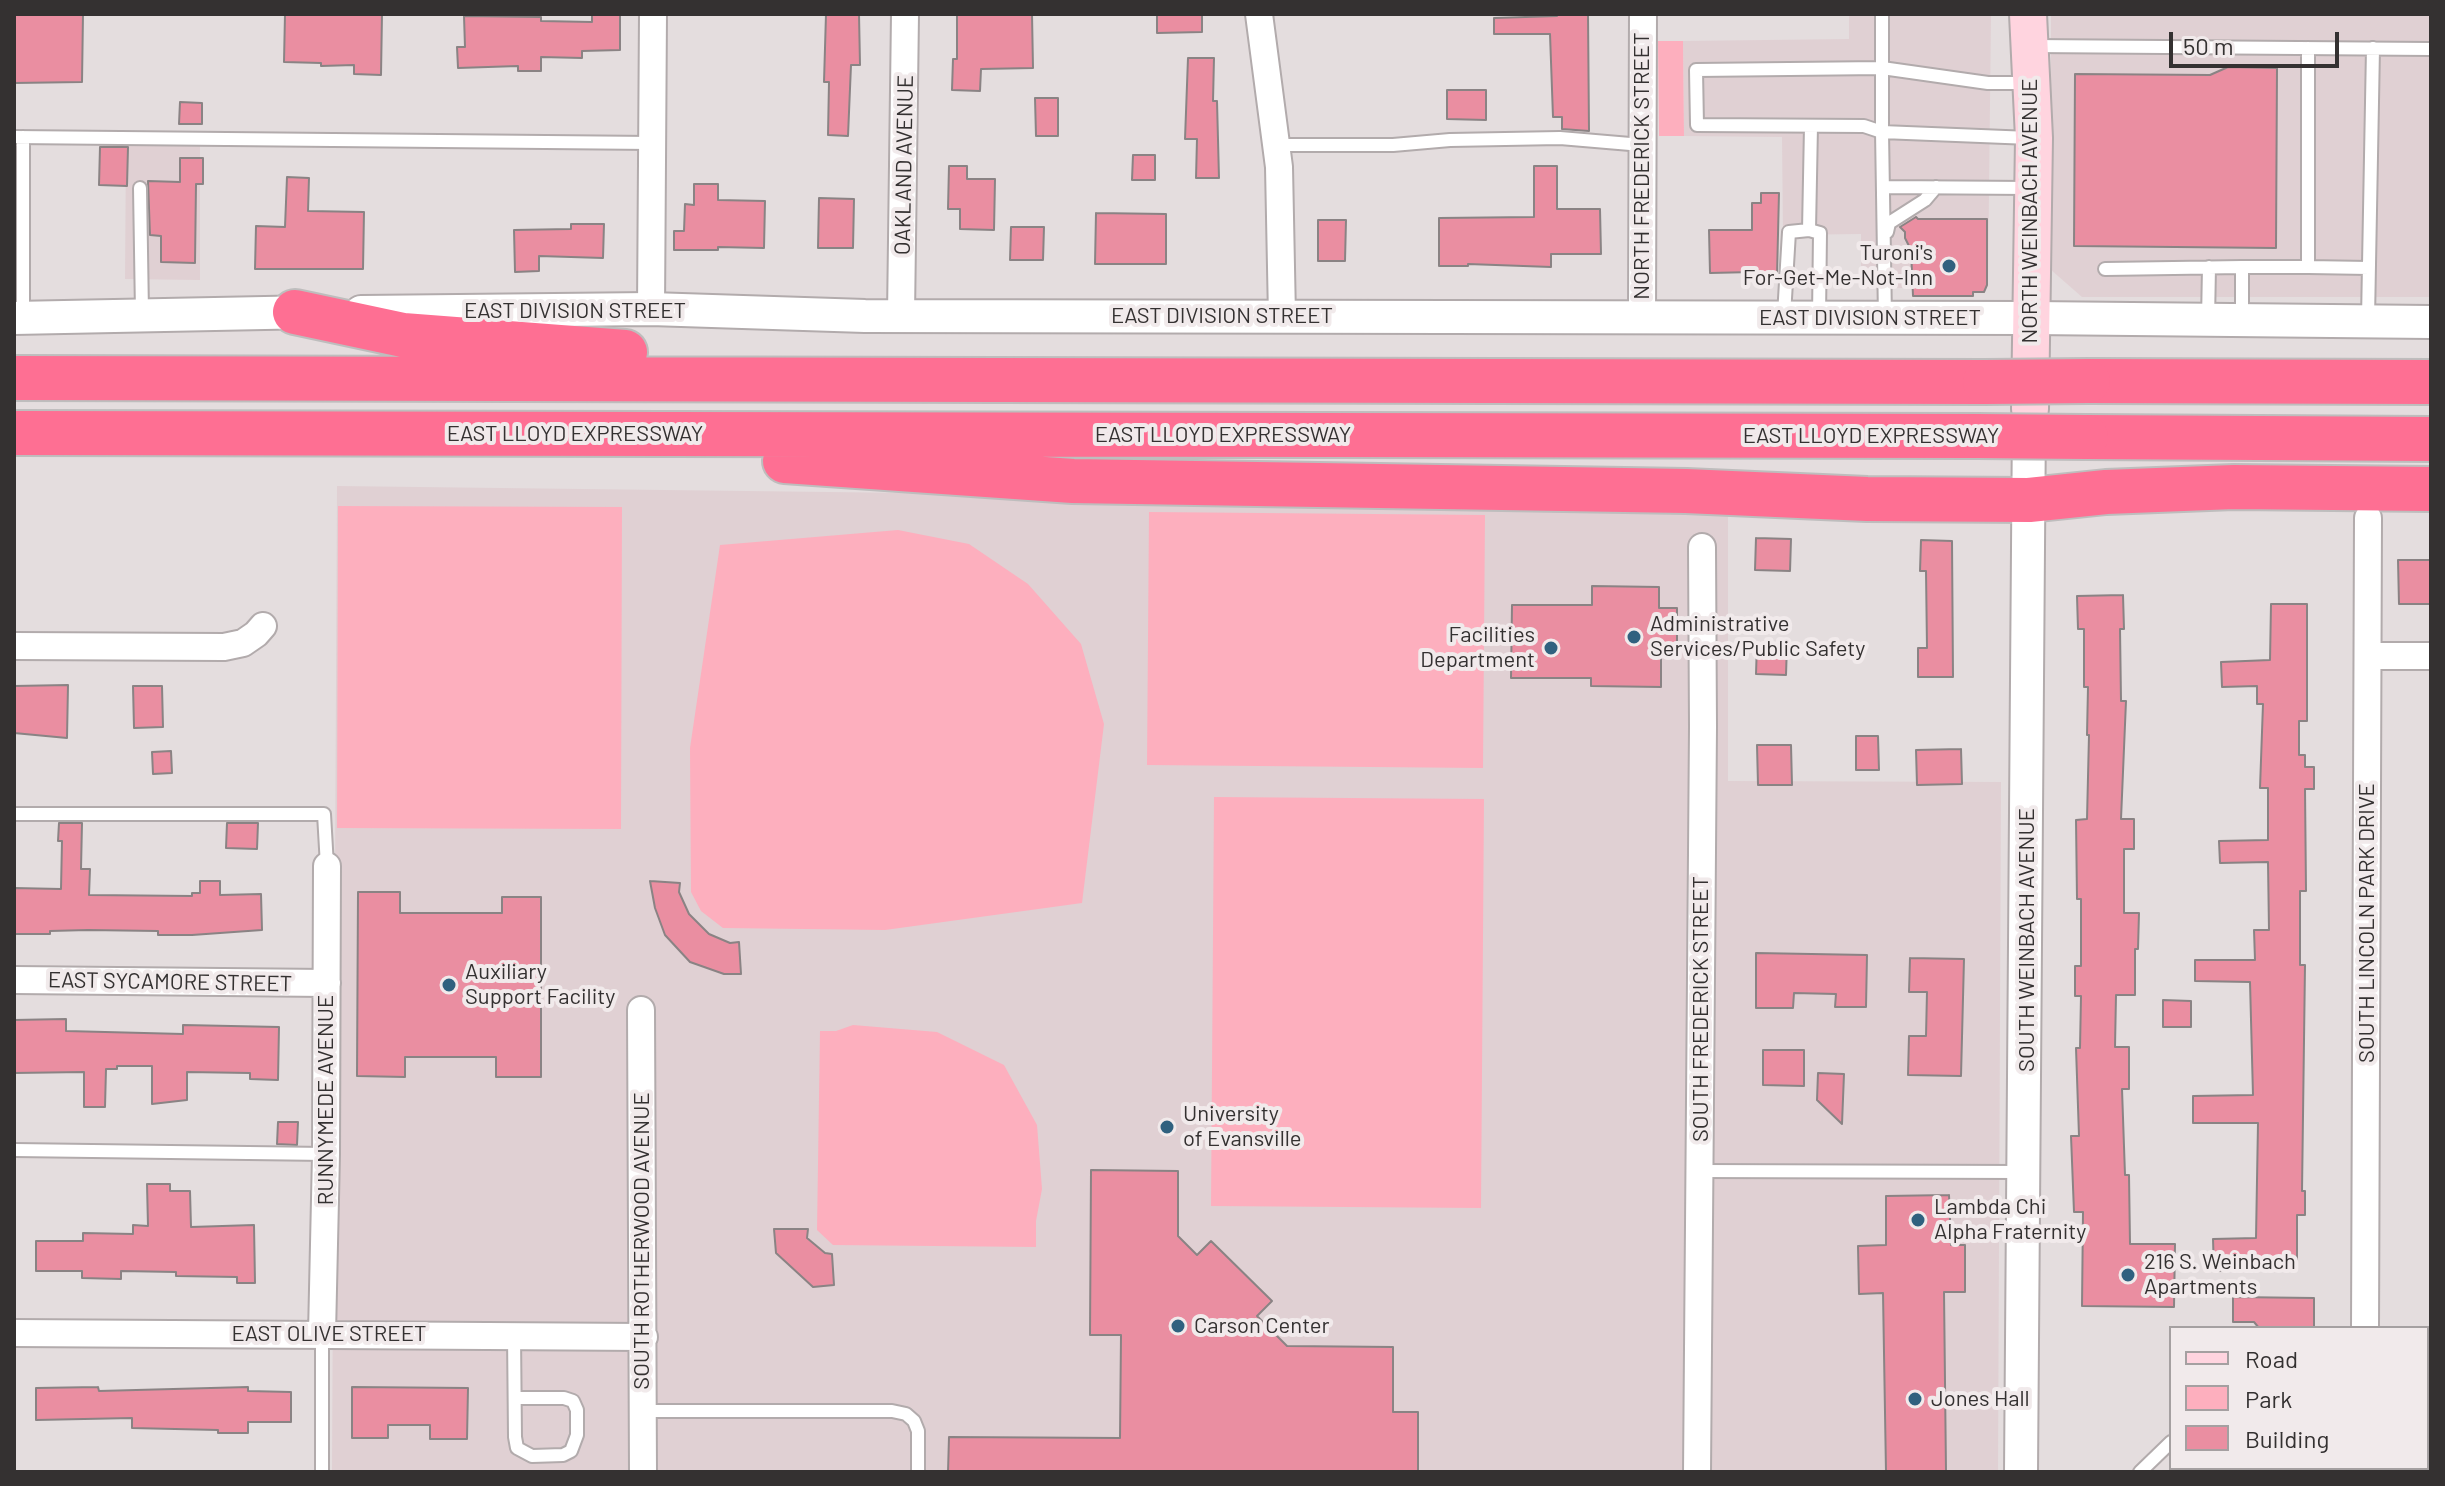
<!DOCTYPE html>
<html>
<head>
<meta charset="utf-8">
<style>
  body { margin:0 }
  #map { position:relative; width:2445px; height:1486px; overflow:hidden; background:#e4ddde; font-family:Barlow,sans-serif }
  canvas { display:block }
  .frame { position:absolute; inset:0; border:16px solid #343131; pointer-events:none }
  .legend { position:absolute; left:2169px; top:1326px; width:260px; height:144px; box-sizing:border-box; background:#f1eaeb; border:2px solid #a5a0a1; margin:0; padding:10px 14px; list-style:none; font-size:24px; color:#343131 }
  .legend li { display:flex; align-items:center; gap:16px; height:40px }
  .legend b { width:40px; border:2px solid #a5a0a1 }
  .scale { position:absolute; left:2169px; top:32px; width:170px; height:36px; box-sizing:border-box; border:4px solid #343131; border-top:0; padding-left:10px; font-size:24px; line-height:28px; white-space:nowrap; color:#343131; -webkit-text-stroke:6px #f1eaeb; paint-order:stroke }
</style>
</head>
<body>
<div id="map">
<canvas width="2445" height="1486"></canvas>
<div class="frame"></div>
<ul class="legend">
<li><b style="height:10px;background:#ffd4df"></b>Road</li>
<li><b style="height:22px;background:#fdafbe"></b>Park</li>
<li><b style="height:22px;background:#ea8ea1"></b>Building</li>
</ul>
<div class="scale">50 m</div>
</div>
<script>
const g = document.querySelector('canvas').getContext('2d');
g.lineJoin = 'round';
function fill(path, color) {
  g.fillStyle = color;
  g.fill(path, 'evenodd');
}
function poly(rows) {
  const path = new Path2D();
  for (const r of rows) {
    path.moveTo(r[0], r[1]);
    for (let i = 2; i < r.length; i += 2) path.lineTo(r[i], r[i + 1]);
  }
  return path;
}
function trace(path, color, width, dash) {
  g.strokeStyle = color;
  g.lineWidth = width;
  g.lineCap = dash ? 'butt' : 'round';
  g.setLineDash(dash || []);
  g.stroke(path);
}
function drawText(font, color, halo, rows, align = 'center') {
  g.font = font + ' Barlow,sans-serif';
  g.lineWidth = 8;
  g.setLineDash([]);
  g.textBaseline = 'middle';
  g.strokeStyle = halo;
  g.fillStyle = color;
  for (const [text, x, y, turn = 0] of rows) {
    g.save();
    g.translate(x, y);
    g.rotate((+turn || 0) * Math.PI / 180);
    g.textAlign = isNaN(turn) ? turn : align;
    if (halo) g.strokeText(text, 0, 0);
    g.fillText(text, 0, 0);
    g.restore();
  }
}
const built = poly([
  [1849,14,1991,14,1988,281,1983,288,1861,288,1861,234,1783,235,1782,137,1684,136,1683,41,1849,39],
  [2051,14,2431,14,2431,297,2082,297,2050,269],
  [200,144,200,280,125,279,126,145],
  [337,486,1728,503,1728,781,2001,782,1998,1472,332,1472]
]);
const green = poly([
  [1658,41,1683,41,1684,136,1659,136],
  [338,506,622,507,621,829,337,828],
  [1149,512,1485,515,1483,768,1147,765],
  [898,530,969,544,1028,584,1081,644,1104,724,1082,903,885,930,723,928,701,911,691,892,690,748,720,545],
  [1214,797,1484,799,1481,1208,1211,1206],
  [853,1025,937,1032,1004,1065,1037,1125,1042,1189,1036,1221,1036,1247,833,1245,817,1230,820,1031,836,1031]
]);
const building = poly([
  [14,14,83,14,82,82,14,83,14,14],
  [285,14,382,14,381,75,354,74,354,65,321,66,321,63,284,62,285,14],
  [620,14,620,50,582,51,582,58,541,57,541,71,518,71,518,66,458,68,457,47,465,47,464,16,541,17,541,21,592,22,592,15,620,14],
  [826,14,859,14,860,65,851,65,848,136,828,135,829,82,824,82,826,14],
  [957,14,1032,14,1033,68,981,69,980,91,952,90,953,59,957,59,957,14],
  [1157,14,1202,14,1202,32,1157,33,1157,14],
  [1557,14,1588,14,1589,131,1562,129,1562,117,1553,117,1550,34,1494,34,1494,18,1557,16,1557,14],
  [1188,58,1214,58,1213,101,1217,101,1219,178,1196,178,1197,139,1185,139,1188,58],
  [2228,67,2277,68,2276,248,2074,246,2075,74,2210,75,2228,67],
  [1447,90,1486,90,1486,120,1447,119,1447,90],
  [1035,98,1058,98,1058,136,1036,136,1035,98],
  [180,102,202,103,202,124,179,124,180,102],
  [100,147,128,147,127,186,99,185,100,147],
  [1133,155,1155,155,1155,180,1132,180,1133,155],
  [180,158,203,158,203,184,196,184,195,263,161,262,161,236,150,235,148,181,180,182,180,158],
  [949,166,967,166,967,179,995,179,994,230,960,229,960,209,948,209,949,166],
  [1534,166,1557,166,1557,209,1600,209,1601,254,1551,254,1551,267,1468,264,1468,266,1439,266,1439,218,1534,217,1534,166],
  [287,177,309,178,308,211,364,212,363,269,255,269,256,226,285,227,287,177],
  [694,184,718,184,718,200,765,201,764,248,718,247,718,250,674,250,674,231,684,231,685,204,694,205,694,184],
  [1761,193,1779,193,1777,276,1753,277,1753,272,1710,273,1709,230,1752,230,1752,203,1761,203,1761,193],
  [819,198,854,199,853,248,818,248,819,198],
  [1096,213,1166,214,1166,264,1095,264,1096,213],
  [1916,217,1918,219,1987,219,1987,285,1984,292,1973,292,1973,296,1913,296,1911,250,1905,238,1905,232,1900,227,1916,217],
  [1318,220,1346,220,1345,261,1318,261,1318,220],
  [571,224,604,224,603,258,539,256,539,271,515,272,514,230,571,229,571,224],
  [1011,227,1044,227,1043,260,1010,260,1011,227],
  [1756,538,1791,539,1790,571,1755,570,1756,538],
  [1921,540,1952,541,1953,677,1918,677,1918,648,1927,648,1926,571,1920,571,1921,540],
  [2398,560,2431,560,2431,604,2399,604,2398,560],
  [1592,586,1659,587,1659,608,1677,608,1677,657,1661,657,1661,687,1591,686,1591,678,1511,678,1512,605,1592,605,1592,586],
  [2123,595,2124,629,2120,629,2121,701,2126,701,2121,819,2134,819,2134,849,2124,849,2124,913,2139,913,2138,949,2135,949,2135,995,2116,995,2115,1047,2129,1047,2129,1089,2122,1089,2125,1175,2129,1175,2130,1244,2175,1244,2174,1307,2082,1306,2083,1212,2074,1212,2071,1136,2079,1136,2076,1048,2080,1048,2081,996,2075,996,2075,966,2081,966,2081,899,2077,899,2076,820,2087,819,2089,735,2087,735,2088,687,2084,687,2084,629,2078,629,2077,596,2123,595],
  [2271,604,2307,604,2307,721,2299,721,2299,755,2305,755,2305,767,2314,767,2314,789,2305,789,2306,891,2300,891,2300,965,2305,965,2302,1191,2305,1191,2305,1215,2297,1215,2297,1260,2244,1260,2244,1270,2214,1271,2213,1239,2256,1238,2258,1123,2193,1123,2193,1096,2253,1095,2250,982,2195,981,2195,960,2255,960,2254,930,2269,930,2268,862,2220,863,2219,841,2268,840,2268,788,2260,788,2263,704,2257,704,2257,686,2222,687,2221,662,2270,660,2271,604],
  [1757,643,1787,644,1786,675,1756,674,1757,643],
  [68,685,67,738,14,733,14,686,68,685],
  [133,686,162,686,163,727,134,728,133,686],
  [1856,736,1878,736,1879,770,1856,770,1856,736],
  [1757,745,1791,745,1792,785,1758,785,1757,745],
  [1961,749,1962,784,1917,785,1916,750,1961,749],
  [171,751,172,773,153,774,152,752,171,751],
  [59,823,82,823,81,869,90,869,89,895,192,896,192,893,200,893,200,881,220,881,220,895,261,894,262,930,192,935,158,935,158,931,88,930,50,931,50,934,14,934,14,888,61,889,62,841,58,841,59,823],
  [227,823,258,823,257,849,226,848,227,823],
  [650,881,680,883,679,892,689,914,709,934,730,943,739,942,741,974,724,974,690,962,665,935,655,908,650,881],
  [358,892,400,892,400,913,502,913,502,897,541,897,541,1077,496,1077,496,1057,405,1057,405,1077,357,1076,358,892],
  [1756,953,1867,955,1866,1007,1835,1007,1836,994,1794,993,1793,1008,1756,1008,1756,953],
  [1910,958,1964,959,1961,1076,1908,1075,1909,1036,1926,1036,1927,992,1909,992,1910,958],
  [2163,1000,2191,1001,2191,1027,2163,1027,2163,1000],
  [66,1019,66,1031,183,1034,183,1025,279,1027,278,1080,250,1079,250,1073,187,1072,187,1100,152,1104,152,1066,117,1066,117,1069,106,1069,105,1107,84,1107,84,1072,14,1073,14,1020,66,1019],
  [1763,1050,1804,1050,1804,1086,1763,1085,1763,1050],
  [1818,1073,1844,1074,1842,1124,1817,1100,1818,1073],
  [278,1122,298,1122,297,1145,277,1144,278,1122],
  [1091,1170,1178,1171,1178,1236,1197,1255,1211,1241,1272,1301,1257,1316,1287,1346,1393,1347,1393,1412,1418,1412,1418,1472,948,1472,949,1437,1120,1438,1121,1335,1090,1335,1091,1170],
  [147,1184,170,1184,170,1191,190,1191,191,1227,254,1225,255,1283,237,1283,237,1277,176,1276,176,1272,121,1271,121,1279,82,1278,82,1271,36,1271,36,1241,83,1241,83,1233,133,1234,133,1225,148,1226,147,1184],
  [1949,1195,1951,1245,1965,1245,1965,1292,1944,1292,1946,1472,1886,1472,1883,1293,1859,1294,1858,1246,1886,1245,1886,1196,1949,1195],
  [774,1229,808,1229,807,1238,825,1253,832,1254,834,1285,813,1287,776,1253,774,1229],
  [2233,1297,2314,1298,2314,1328,2259,1328,2254,1322,2233,1322,2233,1297],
  [98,1387,99,1391,248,1387,248,1391,291,1392,291,1422,248,1422,248,1433,218,1433,218,1430,132,1428,132,1418,36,1420,36,1388,98,1387],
  [352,1387,468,1388,467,1439,430,1439,430,1425,388,1425,388,1438,352,1438,352,1387]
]);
const service = poly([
  [1882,14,1882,68,1988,83,2028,83],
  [2032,46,2431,49],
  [2308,48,2308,267,2369,268],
  [14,137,652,143],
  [23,137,23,315],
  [1277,145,1393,145,1450,140,1560,138,1642,145],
  [1884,187,2030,188],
  [140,188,142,313],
  [1809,230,1811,126],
  [1887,232,1889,223,1925,200,1936,187],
  [2105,269,2242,267],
  [1784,315,1789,232,1809,230,1820,233,1819,317],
  [2242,317,2242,267,2308,267],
  [1885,318,1882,132,1882,68,1696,70,1697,125,1864,126,1882,132,2030,138],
  [2368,319,2373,48],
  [2208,320,2209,267],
  [14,814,324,814,327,866],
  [14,1150,326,1154],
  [1699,1171,2022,1172],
  [322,1334,322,1472],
  [514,1335,515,1437,517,1448,532,1456,563,1455,571,1451,577,1435,577,1410,573,1401,564,1398,515,1398],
  [643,1411,892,1411,906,1414,914,1421,918,1431,918,1472],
  [2275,1468,2364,1470],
  [2140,1472,2171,1442]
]);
const minor = poly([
  [1259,14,1279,167,1282,317],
  [651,309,653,14],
  [901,315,905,14],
  [1642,318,1643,14],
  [14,646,224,647,243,643,256,634,263,626],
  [2369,656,2431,656],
  [14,980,327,983],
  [641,1010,643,1472],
  [2365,1328,2368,518],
  [14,1333,644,1337],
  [322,1334,326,1154,327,866],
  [2427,1359,2431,1359],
  [2364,1468,2364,1472],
  [1697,1472,1703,727,1702,547]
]);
const tertiary = poly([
  [361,312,651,309,865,316,2032,318,2431,322],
  [14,318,315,312],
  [2021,1472,2029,416]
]);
const secondary = poly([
  [2028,14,2034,138,2030,409]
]);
const motorway = poly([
  [295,312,403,335,625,352],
  [14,378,1985,382],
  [2088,381,2431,382],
  [14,433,1977,436],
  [2086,437,2431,439],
  [785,461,1073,481,1686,491,1867,499,2029,500,2106,492,2234,487,2431,489]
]);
const motorwayBridge = poly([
  [1985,382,2088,381],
  [1977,436,2086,437]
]);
const markers = [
  [1949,266,8,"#30617f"],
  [1634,637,8,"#30617f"],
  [1551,648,8,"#30617f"],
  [449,985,8,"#30617f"],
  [1167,1127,8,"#30617f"],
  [1918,1220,8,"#30617f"],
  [2128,1275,8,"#30617f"],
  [1178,1326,8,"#30617f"],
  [1915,1399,8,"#30617f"]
];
const streetNames = [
  ["OAKLAND AVENUE",904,165,-89],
  ["NORTH FREDERICK STREET",1642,166,-90],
  ["NORTH WEINBACH AVENUE",2030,211,-90],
  ["EAST DIVISION STREET",575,311],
  ["EAST DIVISION STREET",1222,316],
  ["EAST DIVISION STREET",1870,318],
  ["EAST LLOYD EXPRESSWAY",575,434],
  ["EAST LLOYD EXPRESSWAY",1223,435],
  ["EAST LLOYD EXPRESSWAY",1871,436],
  ["SOUTH LINCOLN PARK DRIVE",2367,923,-90],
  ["SOUTH WEINBACH AVENUE",2027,940,-90],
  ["EAST SYCAMORE STREET",170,982,1],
  ["SOUTH FREDERICK STREET",1701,1009,-90],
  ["RUNNYMEDE AVENUE",326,1100,-90],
  ["SOUTH ROTHERWOOD AVENUE",642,1241,-90],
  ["EAST OLIVE STREET",329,1334]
];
const poiNames = [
  ["Turoni's",1933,253,"right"],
  ["For-Get-Me-Not-Inn",1933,278,"right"],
  ["Administrative",1650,624],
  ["Services/Public Safety",1650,649],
  ["Facilities",1535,635,"right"],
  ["Department",1535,660,"right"],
  ["Auxiliary",465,972],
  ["Support Facility",465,997],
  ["University",1183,1114],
  ["of Evansville",1183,1139],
  ["Lambda Chi",1934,1207],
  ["Alpha Fraternity",1934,1232],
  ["216 S. Weinbach",2144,1262],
  ["Apartments",2144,1287],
  ["Carson Center",1194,1326],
  ["Jones Hall",1931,1399]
];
fill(built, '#e0d0d3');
fill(green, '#fdafbe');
fill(building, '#ea8ea1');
trace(building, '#8a8384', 2);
trace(service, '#b2abac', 16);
trace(minor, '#b2abac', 30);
trace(tertiary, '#b2abac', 36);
trace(secondary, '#b2abac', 40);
trace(motorway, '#bebdbd', 48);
trace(service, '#fff', 12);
trace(minor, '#fff', 26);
trace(tertiary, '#fff', 32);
trace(secondary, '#ffd4df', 36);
trace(motorway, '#fe6f93', 44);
trace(motorwayBridge, '#bebdbd', 48, []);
trace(motorwayBridge, '#fe6f93', 44);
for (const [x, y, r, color] of markers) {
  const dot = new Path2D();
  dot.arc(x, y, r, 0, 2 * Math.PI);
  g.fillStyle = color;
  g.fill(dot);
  trace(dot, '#f1eaeb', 3);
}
drawText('22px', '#343131', '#f1eaeb', streetNames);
drawText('22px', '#343131', '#f1eaeb', poiNames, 'left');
</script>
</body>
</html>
